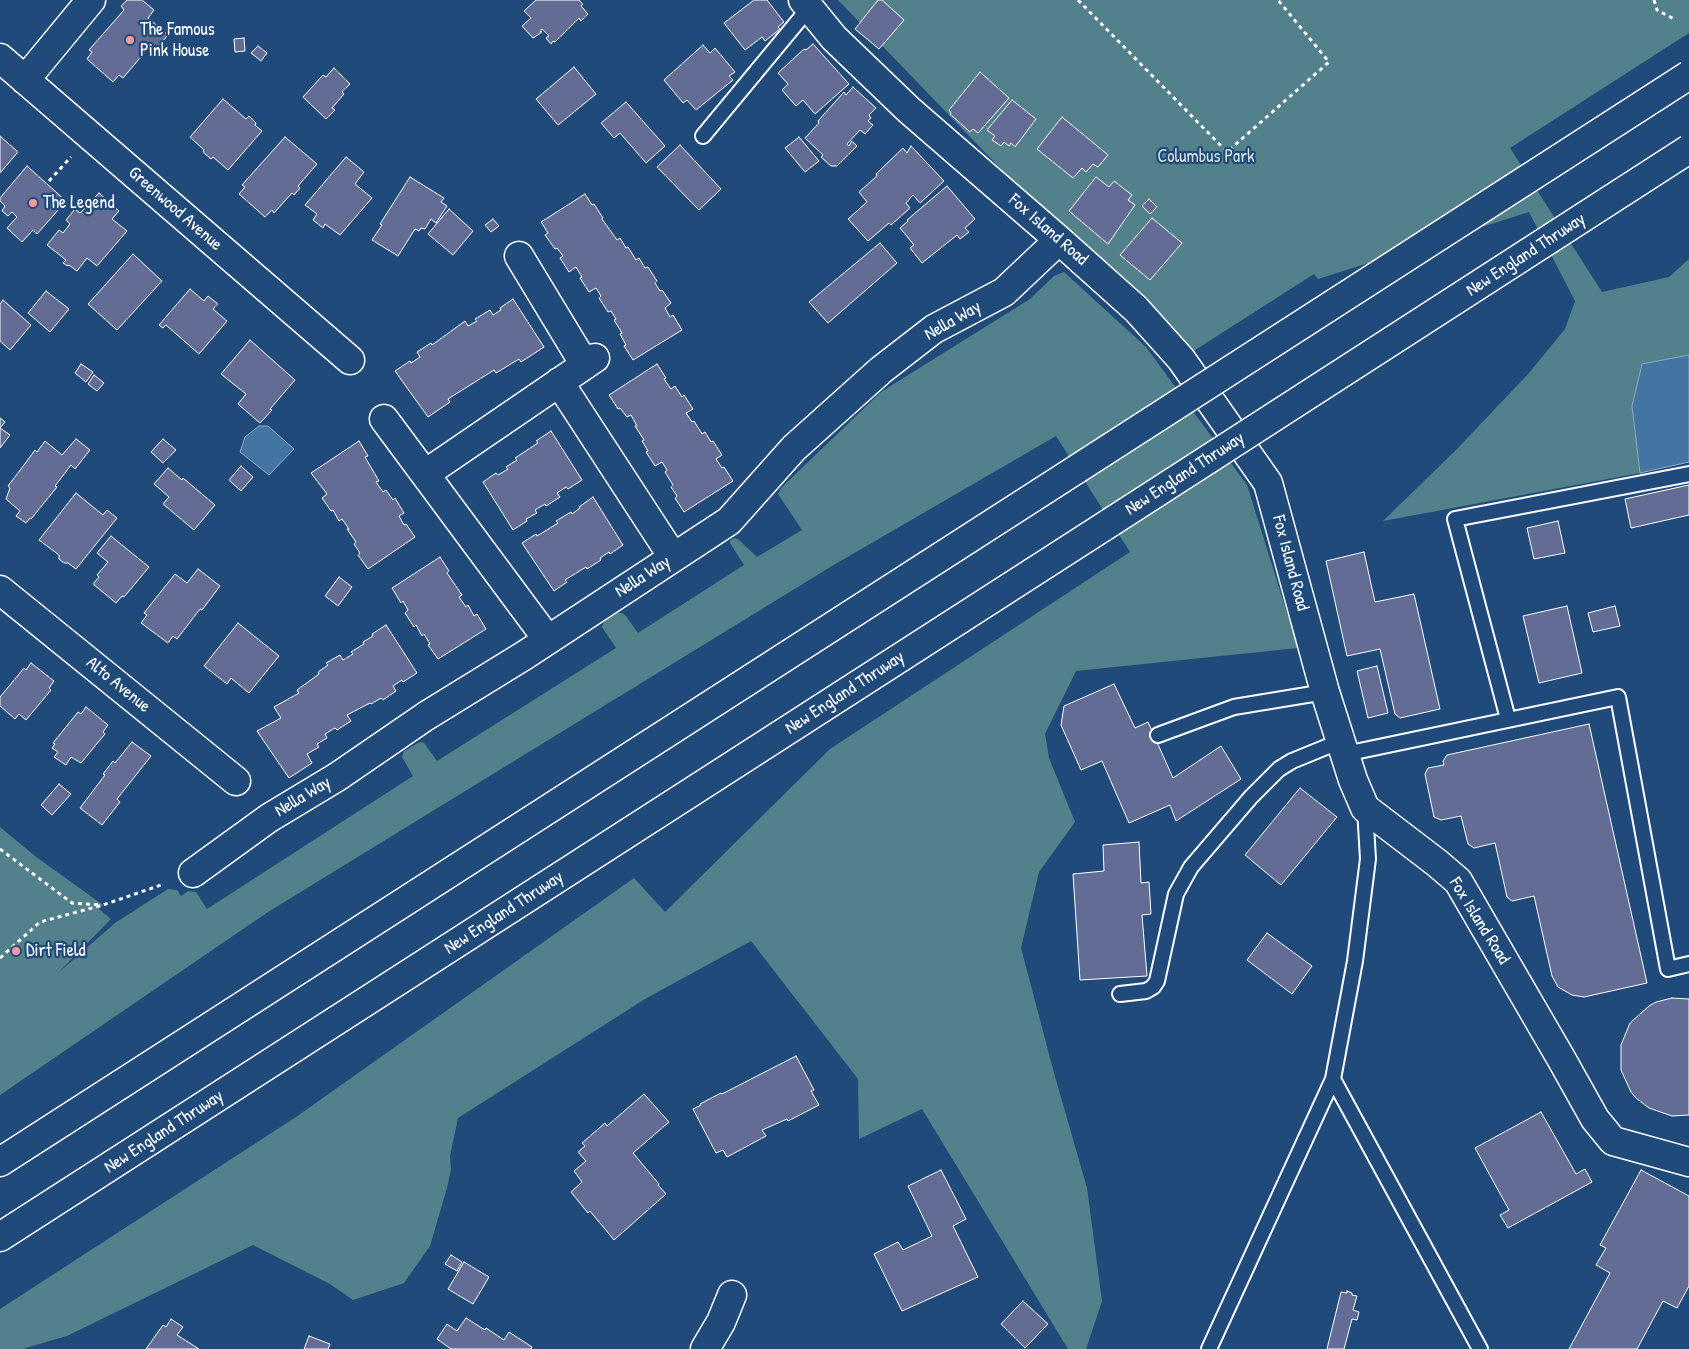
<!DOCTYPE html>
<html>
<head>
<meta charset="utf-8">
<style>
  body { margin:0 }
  canvas { display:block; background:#1f4a7a }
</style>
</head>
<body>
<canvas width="1689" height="1349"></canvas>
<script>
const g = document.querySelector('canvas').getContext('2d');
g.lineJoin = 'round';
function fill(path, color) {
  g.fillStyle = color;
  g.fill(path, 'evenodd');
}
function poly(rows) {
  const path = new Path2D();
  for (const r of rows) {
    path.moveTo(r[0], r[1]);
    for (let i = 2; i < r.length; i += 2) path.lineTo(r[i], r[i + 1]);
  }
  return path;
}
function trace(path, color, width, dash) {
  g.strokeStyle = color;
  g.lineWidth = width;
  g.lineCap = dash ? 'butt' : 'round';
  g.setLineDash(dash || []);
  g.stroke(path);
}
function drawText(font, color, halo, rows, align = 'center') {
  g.font = font + ' "Patrick Hand",sans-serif';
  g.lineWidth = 4.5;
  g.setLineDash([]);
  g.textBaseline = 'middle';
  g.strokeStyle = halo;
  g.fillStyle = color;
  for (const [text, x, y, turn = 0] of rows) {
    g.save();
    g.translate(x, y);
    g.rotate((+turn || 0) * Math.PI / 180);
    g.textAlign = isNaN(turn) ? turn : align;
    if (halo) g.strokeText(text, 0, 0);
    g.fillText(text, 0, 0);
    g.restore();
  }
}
const green = poly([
  [838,0,1689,0,1689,33,1510,148,1602,292,1669,277,1689,259,1689,355,1642,364,1632,406,1640,473,1383,521,1457,449,1529,373,1565,329,1575,301,1529,212,1318,279,1314,274,1181,359,1136,309],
  [1064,272,1146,347,1247,485,1298,648,1076,671,1045,734,1049,758,1075,822,1039,872,1021,948,1054,1073,1087,1188,1102,1301,1086,1349,1068,1349,922,1109,859,1139,858,1079,751,941,645,999,458,1118,450,1156,451,1169,447,1188,430,1246,404,1283,353,1300,330,1284,253,1245,67,1336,22,1349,0,1349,0,1309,296,1117,634,878,665,912,830,749,1130,552,1056,436,832,566,268,912,0,1095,0,827,35,856,103,905,99,909,111,919,57,974,115,923,168,889,177,890,181,896,188,891,196,892,207,909,413,776,402,757,404,751,418,743,422,742,425,744,437,761,616,648,602,627,604,622,617,613,622,613,626,616,638,633,744,565,730,543,730,541,734,538,738,539,757,557,802,530,778,494,781,488,881,392,1030,299,1054,276]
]);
const water = poly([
  [1689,355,1689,462,1640,473,1632,406,1642,364,1689,355],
  [259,426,268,426,294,449,269,475,240,452,245,437,259,426]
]);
const building = poly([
  [127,0,142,0,154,10,148,18,168,35,155,50,150,46,123,78,119,75,113,82,87,59,92,52,89,50,124,10,121,6,127,0],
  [536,0,579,0,583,4,581,6,588,14,581,21,579,18,555,42,553,41,551,44,546,38,549,36,542,29,540,31,542,32,533,38,522,26,531,18,524,11,536,0],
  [754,0,767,0,784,22,778,27,780,29,765,41,762,37,745,50,724,23,754,0],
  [878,0,882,0,904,20,879,49,855,29,878,0],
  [244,38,245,51,235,52,234,39,244,38],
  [813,44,849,84,815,114,803,100,796,106,782,90,788,84,778,73,804,49,806,50,813,44],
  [703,45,710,53,715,48,735,72,729,76,733,80,696,110,687,100,683,103,664,80,703,45],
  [258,46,267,53,261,61,251,53,258,46],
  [574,67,596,94,558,125,536,99,574,67],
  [334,68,350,84,342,92,344,94,332,108,335,110,326,119,303,97,323,75,326,77,334,68],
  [980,72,1009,98,978,133,973,129,970,132,950,114,951,113,949,110,980,72],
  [853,87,876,108,869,115,871,118,868,121,873,125,865,134,860,130,847,144,849,146,852,141,857,146,837,166,831,166,821,157,823,155,805,138,819,123,818,121,844,92,846,95,853,87],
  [223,99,246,119,249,116,256,123,255,125,262,131,228,170,213,157,211,159,203,152,204,150,190,137,223,99],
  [1012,100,1036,119,1015,147,1011,143,1009,146,1004,142,1001,146,992,140,995,136,987,130,1012,100],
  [626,102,665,146,646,163,620,133,614,138,601,123,626,102],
  [1062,117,1108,155,1098,167,1093,164,1086,172,1082,168,1073,178,1037,149,1062,117],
  [0,136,18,152,0,173,0,136],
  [285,137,317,164,298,186,300,188,294,195,292,193,274,213,272,210,265,217,239,194,245,187,242,185,285,137],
  [799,137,819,161,805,172,785,148,799,137],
  [680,145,721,189,699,210,657,167,680,145],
  [911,146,944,181,920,203,913,195,906,203,910,208,891,225,889,223,868,241,848,219,867,202,859,192,877,176,876,174,903,148,907,153,911,146],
  [346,157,364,172,355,184,372,198,340,235,325,224,323,228,313,220,317,214,305,205,346,157],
  [27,166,66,201,37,234,33,230,22,242,7,228,17,217,12,212,8,216,2,211,5,206,0,201,0,198,27,166],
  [410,177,444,198,441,202,447,206,436,223,431,219,425,229,421,228,419,231,415,229,398,256,372,240,382,225,380,224,410,177],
  [1096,177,1109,187,1114,181,1132,195,1128,200,1135,205,1108,244,1069,211,1096,177],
  [947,186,975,219,965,228,969,232,960,239,957,235,922,263,910,248,914,245,900,228,908,221,907,220,947,186],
  [99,193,119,211,112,219,127,231,97,266,87,258,77,271,69,265,68,266,63,263,66,260,47,245,59,230,63,233,70,224,66,220,75,209,80,213,99,193],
  [585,194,592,205,594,204,603,218,602,219,617,240,620,238,626,248,628,247,636,260,639,258,645,268,648,267,657,281,655,283,660,291,662,290,671,303,665,308,670,317,673,315,682,330,633,360,624,346,626,345,620,334,622,333,614,320,616,319,611,311,608,312,599,298,601,296,596,288,589,292,580,278,582,277,576,267,569,272,560,258,563,256,557,248,555,249,545,235,548,233,541,222,585,194],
  [1149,199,1157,207,1150,214,1142,206,1149,199],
  [449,209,473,231,453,255,428,234,449,209],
  [1152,218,1182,243,1150,280,1120,255,1152,218],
  [493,219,499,226,491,232,485,225,493,219],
  [880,243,897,263,828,323,809,302,880,243],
  [133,254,162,281,117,330,88,304,133,254],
  [190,289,204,301,208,296,218,304,213,309,227,321,199,354,166,325,163,328,159,325,190,289],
  [46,291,69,309,50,332,28,313,46,291],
  [513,299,544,347,521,362,519,359,496,373,494,370,448,399,450,402,428,417,395,371,410,361,411,363,420,357,417,352,431,343,432,345,465,321,468,326,477,321,475,319,490,310,493,315,501,310,500,308,513,299],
  [3,300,31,325,10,350,0,341,0,304,3,300],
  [250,340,295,380,270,409,272,410,260,423,238,404,246,394,221,374,250,340],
  [81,364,93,372,86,382,75,373,81,364],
  [657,364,666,378,664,379,671,389,675,386,682,397,684,395,693,409,686,413,692,422,694,421,702,434,705,432,711,442,713,441,722,455,716,459,722,468,724,467,733,481,684,512,675,498,677,496,671,487,673,485,665,472,667,470,662,462,655,466,646,452,648,451,642,441,644,440,635,426,637,426,631,415,627,417,620,408,618,409,609,395,657,364],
  [94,375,104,383,97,391,88,384,94,375],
  [0,418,5,422,0,428,10,435,0,448,0,418],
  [551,431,582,480,568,489,566,487,557,493,560,497,546,506,545,504,535,510,537,513,526,519,527,521,513,530,483,482,496,473,498,475,508,469,506,467,517,460,515,458,538,443,536,441,551,431],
  [76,439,90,450,75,469,71,465,55,486,57,487,31,519,30,518,26,523,16,516,20,511,6,499,10,488,8,486,24,465,35,450,37,452,45,441,62,455,76,439],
  [163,439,176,450,163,463,151,452,163,439],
  [359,441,368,456,365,457,379,481,376,482,383,492,386,490,393,500,395,498,404,513,399,516,404,525,406,524,415,537,368,569,358,555,360,553,354,544,356,542,347,529,349,529,342,519,339,521,333,510,331,511,322,498,327,494,311,473,359,441],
  [241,466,253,477,241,491,229,480,241,466],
  [168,468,182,480,183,478,215,505,194,530,163,504,169,497,154,484,168,468],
  [1689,485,1689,515,1631,528,1625,499,1689,485],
  [76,493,103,515,107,510,117,518,76,569,68,563,64,563,59,559,59,555,39,540,76,493],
  [593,497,623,545,610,554,609,552,600,558,601,560,587,569,586,567,565,580,567,582,554,591,522,543,536,534,537,536,558,523,556,521,571,512,572,514,580,508,579,507,593,497],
  [1558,521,1565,553,1534,559,1527,528,1558,521],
  [111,536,149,567,124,597,122,596,116,603,93,584,99,577,97,575,108,562,97,553,111,536],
  [1364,552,1375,602,1414,594,1440,709,1400,718,1395,714,1380,649,1347,656,1326,561,1364,552],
  [440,557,449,571,447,573,462,595,459,597,466,607,468,605,474,616,477,614,486,629,438,659,428,645,430,644,424,634,422,636,416,625,414,627,405,613,408,610,403,601,401,603,392,588,440,557],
  [198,569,220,586,202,610,200,609,177,639,173,636,168,643,141,623,147,615,144,613,175,574,187,583,198,569],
  [339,577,352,587,338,606,325,596,339,577],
  [1567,606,1582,673,1539,683,1523,616,1567,606],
  [1615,606,1620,626,1593,632,1588,613,1615,606],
  [238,623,279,656,249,693,231,678,227,684,204,666,238,623],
  [386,625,417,673,403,682,402,680,393,686,396,691,383,700,381,698,371,704,370,703,347,715,351,721,337,730,335,728,325,734,327,738,317,744,319,747,307,754,312,763,289,778,257,731,281,718,274,707,299,693,297,690,319,674,318,672,328,665,326,663,340,655,343,660,353,654,351,652,364,644,363,642,373,636,372,634,386,625],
  [31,663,54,681,49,688,51,690,26,720,19,714,15,719,0,706,0,697,24,668,26,670,31,663],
  [1377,666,1388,713,1368,718,1357,671,1377,666],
  [1114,684,1135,728,1148,722,1173,778,1221,746,1241,779,1176,821,1170,805,1129,823,1102,761,1081,770,1061,725,1064,706,1114,684],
  [86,707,108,725,103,732,105,734,81,763,71,757,66,765,54,757,58,752,52,748,55,744,53,743,78,712,81,714,86,707],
  [1589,724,1647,983,1584,997,1572,995,1558,987,1552,976,1534,896,1512,901,1507,897,1495,843,1474,848,1468,844,1461,816,1441,820,1434,817,1425,774,1428,768,1444,765,1443,761,1447,755,1589,724],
  [132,742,151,756,117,799,120,802,102,825,80,808,105,775,103,774,113,761,115,763,132,742],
  [59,784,71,794,52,815,41,805,59,784],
  [1300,788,1337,817,1281,885,1245,855,1300,788],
  [1139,842,1141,883,1149,882,1151,914,1142,915,1147,976,1080,980,1073,874,1104,871,1103,845,1139,842],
  [1267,933,1312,966,1292,994,1247,960,1267,933],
  [1672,998,1689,999,1689,1115,1672,1116,1649,1108,1636,1098,1631,1092,1621,1070,1621,1045,1630,1023,1649,1006,1656,1002,1672,998],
  [796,1056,814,1090,811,1091,819,1105,788,1121,787,1119,762,1130,766,1136,727,1157,723,1150,716,1153,693,1109,701,1105,700,1104,721,1093,722,1094,796,1056],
  [644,1094,669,1122,633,1153,659,1184,658,1185,666,1194,614,1240,590,1211,588,1213,571,1192,582,1182,574,1171,586,1161,578,1152,585,1146,582,1143,605,1123,607,1126,644,1094],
  [1541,1112,1576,1174,1585,1169,1592,1182,1508,1228,1500,1215,1509,1210,1475,1148,1541,1112],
  [941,1170,966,1219,953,1226,978,1277,902,1311,874,1254,898,1242,903,1250,932,1236,908,1186,941,1170],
  [1641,1170,1689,1196,1689,1286,1677,1308,1663,1301,1637,1349,1569,1349,1610,1273,1596,1265,1606,1248,1600,1245,1641,1170],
  [451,1255,462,1262,457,1271,445,1264,451,1255],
  [464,1262,489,1277,473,1304,448,1289,464,1262],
  [1347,1291,1352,1293,1352,1295,1357,1296,1353,1310,1359,1312,1357,1320,1352,1319,1344,1349,1327,1349,1341,1292,1347,1293,1347,1291],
  [1023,1301,1048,1324,1025,1348,1001,1324,1023,1301],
  [466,1318,485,1330,486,1328,504,1340,509,1332,532,1347,531,1349,451,1349,437,1339,447,1324,457,1331,466,1318],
  [171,1319,183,1327,177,1335,199,1349,146,1349,163,1325,166,1327,171,1319],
  [309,1336,330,1344,328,1349,304,1349,309,1336]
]);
const path = poly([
  [1078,0,1227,152,1329,62,1278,0],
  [1654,0,1657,10,1674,19],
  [49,181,71,157],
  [0,849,72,903,100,905],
  [0,958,40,922,103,905,161,885]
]);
const lane = poly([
  [703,136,809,8],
  [1508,719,1455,519,1689,474],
  [1158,735,1234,707,1325,692],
  [1345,754,1618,697,1668,969,1689,964],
  [1120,994,1146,991,1153,987,1157,981,1176,894,1191,867,1251,797,1279,769,1292,761,1341,741],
  [1333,1079,1480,1349],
  [1209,1349,1333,1079,1355,961,1368,859,1365,809]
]);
const street = poly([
  [803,0,834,38,909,110,1059,240,1136,309,1181,359,1268,483,1325,692,1353,780,1365,808,1437,863,1458,881,1562,1060,1595,1119,1613,1141,1689,1162],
  [0,58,350,360],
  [25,80,91,0],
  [519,256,585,365],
  [559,382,673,557],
  [384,419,548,640],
  [425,474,595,358],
  [0,590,236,781],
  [193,873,269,818,337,777,426,716,525,655,729,521,794,448,881,370,934,329,1004,292,1059,240],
  [705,1349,721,1322,732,1295]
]);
const highway = poly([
  [0,1162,1077,469],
  [0,1237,1111,522]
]);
const highwayBridge = poly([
  [1077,469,1689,75],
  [1111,522,1689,149]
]);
const markers = [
  [130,40,5,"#ff9aa2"],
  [33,203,5,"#ff9aa2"],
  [16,951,5,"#ff9aa2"]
];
const poiNames = [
  ["The Famous",140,30],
  ["Pink House",140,51],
  ["The Legend",43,203],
  ["Dirt Field",26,951]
];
const parkNames = [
  ["Columbus Park",1206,157]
];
const streetNames = [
  ["Greenwood Avenue",175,209,41],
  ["Fox Island Road",1048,230,41],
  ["New England Thruway",1526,255,-33],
  ["Nella Way",953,321,-30],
  ["New England Thruway",1185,474,-33],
  ["Fox Island Road",1290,563,75],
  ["Nella Way",643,577,-33],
  ["Alto Avenue",118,685,39],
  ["New England Thruway",845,693,-33],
  ["Nella Way",303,797,-31],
  ["New England Thruway",504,913,-33],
  ["Fox Island Road",1479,921,58],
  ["New England Thruway",164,1132,-33]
];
fill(green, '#52818b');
fill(water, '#4474a1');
trace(water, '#8facc7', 1);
fill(building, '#626c95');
trace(building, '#fff', 1);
trace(lane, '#fff', 18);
trace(street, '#fff', 31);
trace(highway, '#fff', 31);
trace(path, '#fff', 3, [4, 4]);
trace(lane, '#1f4a7a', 14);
trace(street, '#1f4a7a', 28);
trace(highway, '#1f4a7a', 28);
trace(highwayBridge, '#fff', 31, []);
trace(highwayBridge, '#1f4a7a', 28);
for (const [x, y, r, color] of markers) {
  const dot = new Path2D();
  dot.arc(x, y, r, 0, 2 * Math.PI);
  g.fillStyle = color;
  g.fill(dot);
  trace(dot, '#1f4a7a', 2);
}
drawText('18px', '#fff', '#1f4a7a', poiNames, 'left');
drawText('18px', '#d4e0e2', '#1f4a7a', parkNames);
drawText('18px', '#fff', '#1f4a7a', streetNames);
</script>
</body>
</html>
